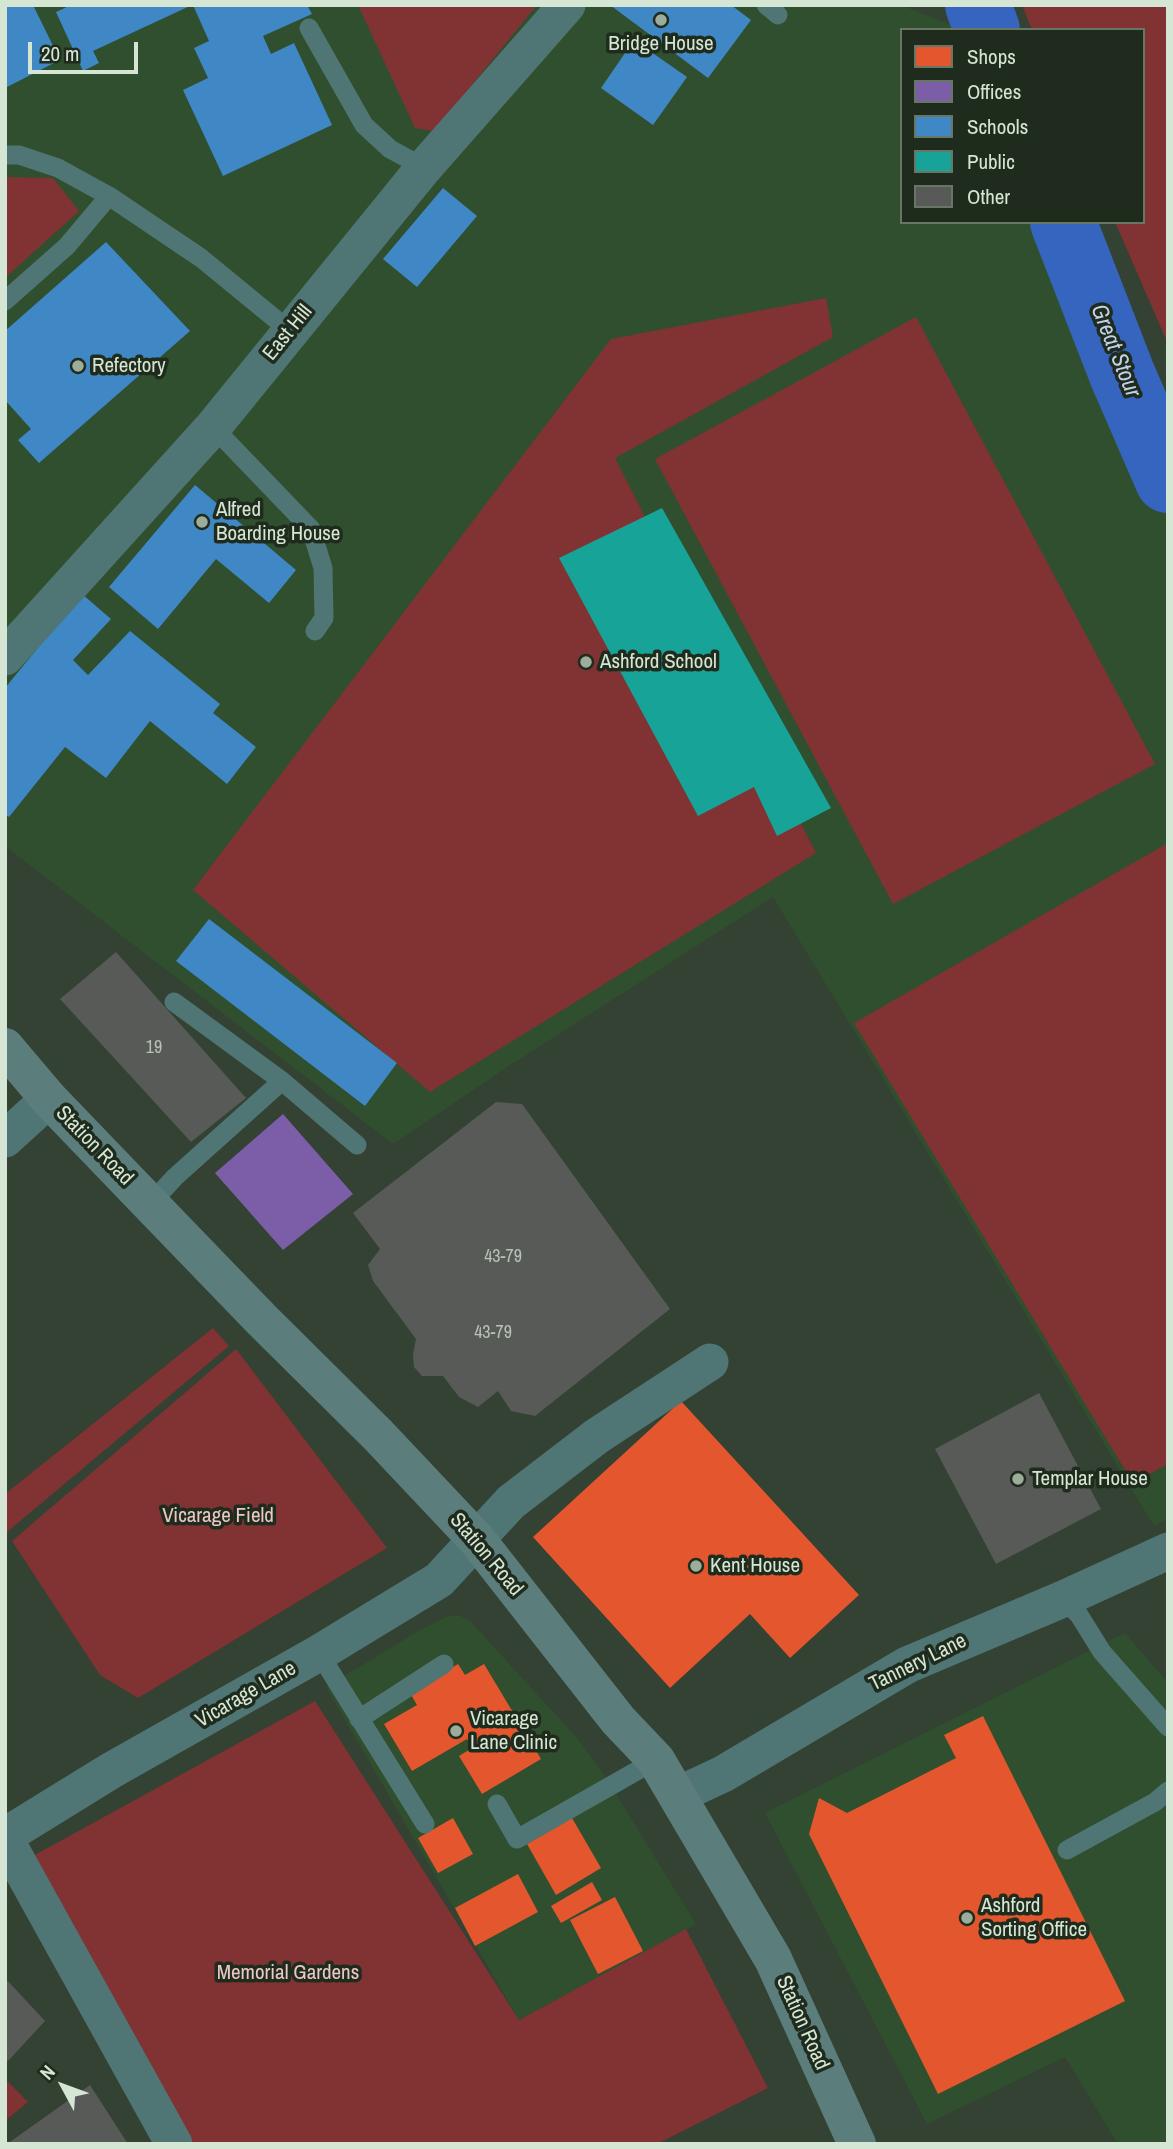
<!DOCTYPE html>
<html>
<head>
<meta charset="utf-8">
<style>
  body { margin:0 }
  #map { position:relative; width:1173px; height:2149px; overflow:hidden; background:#334232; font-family:"Archivo Narrow",sans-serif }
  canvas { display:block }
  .frame { position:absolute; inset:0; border:7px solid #d6e6d4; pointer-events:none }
  .legend { position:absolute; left:900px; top:28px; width:245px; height:196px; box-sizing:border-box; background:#1f2b1d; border:2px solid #687666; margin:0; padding:9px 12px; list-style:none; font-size:21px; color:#d6e6d4 }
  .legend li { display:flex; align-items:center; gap:14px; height:35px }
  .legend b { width:35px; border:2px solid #687666 }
  .north { position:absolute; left:28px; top:2051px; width:70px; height:70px; -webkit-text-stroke:5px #1f2b1d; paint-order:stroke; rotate:311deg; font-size:19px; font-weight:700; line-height:28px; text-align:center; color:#d6e6d4 }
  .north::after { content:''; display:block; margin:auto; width:24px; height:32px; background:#d6e6d4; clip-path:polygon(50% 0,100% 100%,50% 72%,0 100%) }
  .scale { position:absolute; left:28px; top:42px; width:110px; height:32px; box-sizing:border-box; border:4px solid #d6e6d4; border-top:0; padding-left:9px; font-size:21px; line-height:24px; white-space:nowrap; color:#d6e6d4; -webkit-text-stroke:5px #1f2b1d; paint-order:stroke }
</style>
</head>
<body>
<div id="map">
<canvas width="1173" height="2149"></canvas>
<div class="frame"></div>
<ul class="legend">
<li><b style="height:19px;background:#e4572e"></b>Shops</li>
<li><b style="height:19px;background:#7b5ea7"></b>Offices</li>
<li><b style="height:19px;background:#3f88c5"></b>Schools</li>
<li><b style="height:19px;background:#17a398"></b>Public</li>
<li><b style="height:19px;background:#585a58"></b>Other</li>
</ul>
<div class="north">N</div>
<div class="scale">20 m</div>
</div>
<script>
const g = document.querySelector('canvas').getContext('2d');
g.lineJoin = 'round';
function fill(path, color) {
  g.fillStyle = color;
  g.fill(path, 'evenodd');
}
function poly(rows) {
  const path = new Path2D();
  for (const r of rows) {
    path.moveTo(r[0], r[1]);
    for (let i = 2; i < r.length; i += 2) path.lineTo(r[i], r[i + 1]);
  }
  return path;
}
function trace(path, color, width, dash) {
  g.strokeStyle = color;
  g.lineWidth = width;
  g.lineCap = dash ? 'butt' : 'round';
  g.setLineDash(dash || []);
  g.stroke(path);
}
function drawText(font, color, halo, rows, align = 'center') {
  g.font = font + ' "Archivo Narrow",sans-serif';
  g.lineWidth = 7;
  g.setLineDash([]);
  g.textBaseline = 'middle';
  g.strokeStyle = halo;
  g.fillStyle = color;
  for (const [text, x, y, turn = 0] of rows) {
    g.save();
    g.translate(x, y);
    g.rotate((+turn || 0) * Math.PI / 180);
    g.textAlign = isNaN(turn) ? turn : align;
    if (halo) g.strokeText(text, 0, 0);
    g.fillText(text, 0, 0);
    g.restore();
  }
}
const built = poly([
  [5,5,901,5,964,30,902,30,902,222,1058,222,1168,477,1168,1519,1154,1526,773,897,509,1066,393,1144,5,846],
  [459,1615,471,1622,578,1739,605,1776,696,1924,519,2020,326,1687,420,1630,448,1616],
  [1125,1633,1168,1683,1168,2144,1118,2144,1065,2057,927,2124,765,1813]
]);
const green = poly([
  [358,5,537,5,434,131,415,128],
  [1022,5,1168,5,1168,344,1115,222,1143,222,1143,30,1032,30],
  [5,177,53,178,79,211,5,278],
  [826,298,833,337,615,458,816,853,430,1092,193,890,611,339],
  [916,317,1155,764,893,904,655,459],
  [1168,843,1168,1464,1133,1483,854,1023],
  [213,1328,229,1346,7,1532,5,1494],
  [236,1349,387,1548,138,1698,100,1675,12,1541],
  [315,1701,519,2020,686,1929,768,2088,657,2144,185,2144,33,1856],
  [5,2079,28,2102,5,2121]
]);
const shops = poly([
  [681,1401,859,1595,790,1658,750,1614,670,1688,533,1537],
  [458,1664,465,1675,484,1664,541,1759,482,1794,459,1756,472,1748,467,1739,412,1771,384,1724,417,1705,410,1693],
  [983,1716,1125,2001,938,2094,809,1834,819,1798,847,1813,956,1758,944,1735],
  [453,1818,473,1854,438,1873,418,1838],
  [572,1818,601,1868,556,1895,527,1844],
  [518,1874,538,1912,475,1946,455,1908],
  [592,1882,602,1900,561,1923,551,1906],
  [615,1897,643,1951,598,1974,570,1920]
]);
const offices = poly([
  [283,1114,353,1194,283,1250,215,1173]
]);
const schools = poly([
  [5,5,33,5,60,60,5,88],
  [71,5,192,5,93,51,99,63,83,71,56,12],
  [193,5,307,5,312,14,263,36,271,54,294,43,332,125,223,176,183,90,208,78,194,48,209,41],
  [610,5,731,5,751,20,708,78],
  [634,40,687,77,653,125,601,88],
  [443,188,477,216,417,287,383,259],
  [106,242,190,331,39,463,18,440,31,429,5,400,5,331],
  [195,485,296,570,269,603,216,559,158,629,109,587],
  [82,594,111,619,73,660,88,675,130,631,220,704,213,713,256,747,227,784,150,721,106,778,65,747,9,817,5,814,5,688],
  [209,919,397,1063,365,1106,176,961]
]);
const public = poly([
  [662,508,831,808,777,836,754,787,698,816,559,558]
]);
const river = poly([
  [978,5,987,30],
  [1063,222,1122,374,1168,480]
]);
const building = poly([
  [116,952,246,1098,191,1142,60,999],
  [496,1102,522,1104,670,1309,535,1416,511,1411,498,1391,478,1407,459,1397,443,1376,422,1376,414,1367,413,1354,416,1339,373,1281,368,1265,380,1249,353,1213],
  [1039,1393,1101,1509,996,1564,935,1449],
  [5,1978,45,2021,8,2061,5,2058],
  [90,2085,128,2144,7,2144]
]);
const lane = poly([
  [766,5,778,15],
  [309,28,364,125,390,149,414,162,422,170],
  [5,155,19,155,58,168,109,196,201,258,290,331],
  [5,301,67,246,109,196],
  [213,427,311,529,323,568,324,618,315,631],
  [174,1002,282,1081,357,1145],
  [150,1204,175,1177,282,1081],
  [1063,1599,1079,1615,1102,1652,1168,1727],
  [319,1653,425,1824],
  [359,1719,444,1664],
  [497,1804,517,1839,656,1760],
  [1067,1850,1155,1802,1168,1791]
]);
const street = poly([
  [5,657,213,427,422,170,567,5],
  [5,1139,49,1099],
  [678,1795,723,1774,907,1665,1063,1599,1168,1551],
  [5,1836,112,1770,319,1653,439,1580,511,1502,597,1436,710,1362],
  [5,1839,174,2144]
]);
const primary = poly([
  [5,1047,49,1099,150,1204,262,1320,378,1435,477,1540,618,1720,656,1760,773,1959,857,2144]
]);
const markers = [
  [661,20,7,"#9dad9b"],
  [78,366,7,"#9dad9b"],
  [202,522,7,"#9dad9b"],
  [586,662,7,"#9dad9b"],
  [1018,1479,7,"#9dad9b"],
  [696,1566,7,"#9dad9b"],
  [456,1731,7,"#9dad9b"],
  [967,1918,7,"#9dad9b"]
];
const numberNames = [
  ["19",154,1048],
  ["43-79",503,1257],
  ["43-79",493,1333]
];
const poiNames = [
  ["Bridge House",661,44,"center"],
  ["Refectory",92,366],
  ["Alfred",216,510],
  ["Boarding House",216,534],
  ["Ashford School",600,662],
  ["Templar House",1032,1479],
  ["Kent House",710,1566],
  ["Vicarage",470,1719],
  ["Lane Clinic",470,1743],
  ["Ashford",981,1906],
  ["Sorting Office",981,1930]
];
const streetNames = [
  ["East Hill",288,333,-51],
  ["Station Road",94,1146,46],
  ["Station Road",486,1555,50],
  ["Tannery Lane",918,1663,-26],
  ["Vicarage Lane",246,1695,-30],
  ["Station Road",802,2023,66]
];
const parkNames = [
  ["Vicarage Field",218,1516],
  ["Memorial Gardens",288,1973]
];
const waterNames = [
  ["Great Stour",1115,351,68]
];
fill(built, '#304f2e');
fill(green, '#813232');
fill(shops, '#e4572e');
fill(offices, '#7b5ea7');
fill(schools, '#3f88c5');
fill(public, '#17a398');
trace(river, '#3665c0', 66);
fill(building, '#585a58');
trace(lane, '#4f7574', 19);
trace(street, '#4f7574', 37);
trace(primary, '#5b7e7d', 38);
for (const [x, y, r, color] of markers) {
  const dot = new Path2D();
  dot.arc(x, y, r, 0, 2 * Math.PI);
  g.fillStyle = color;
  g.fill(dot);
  trace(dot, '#1f2b1d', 2.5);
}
drawText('18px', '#b6c3b5', null, numberNames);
drawText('21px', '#d6e6d4', '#1f2b1d', poiNames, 'left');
drawText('21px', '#d6e6d4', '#1f2b1d', streetNames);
drawText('21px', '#ebc8c6', '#1f2b1d', parkNames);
drawText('italic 23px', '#c2d1ea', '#1f2b1d', waterNames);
</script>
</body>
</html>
